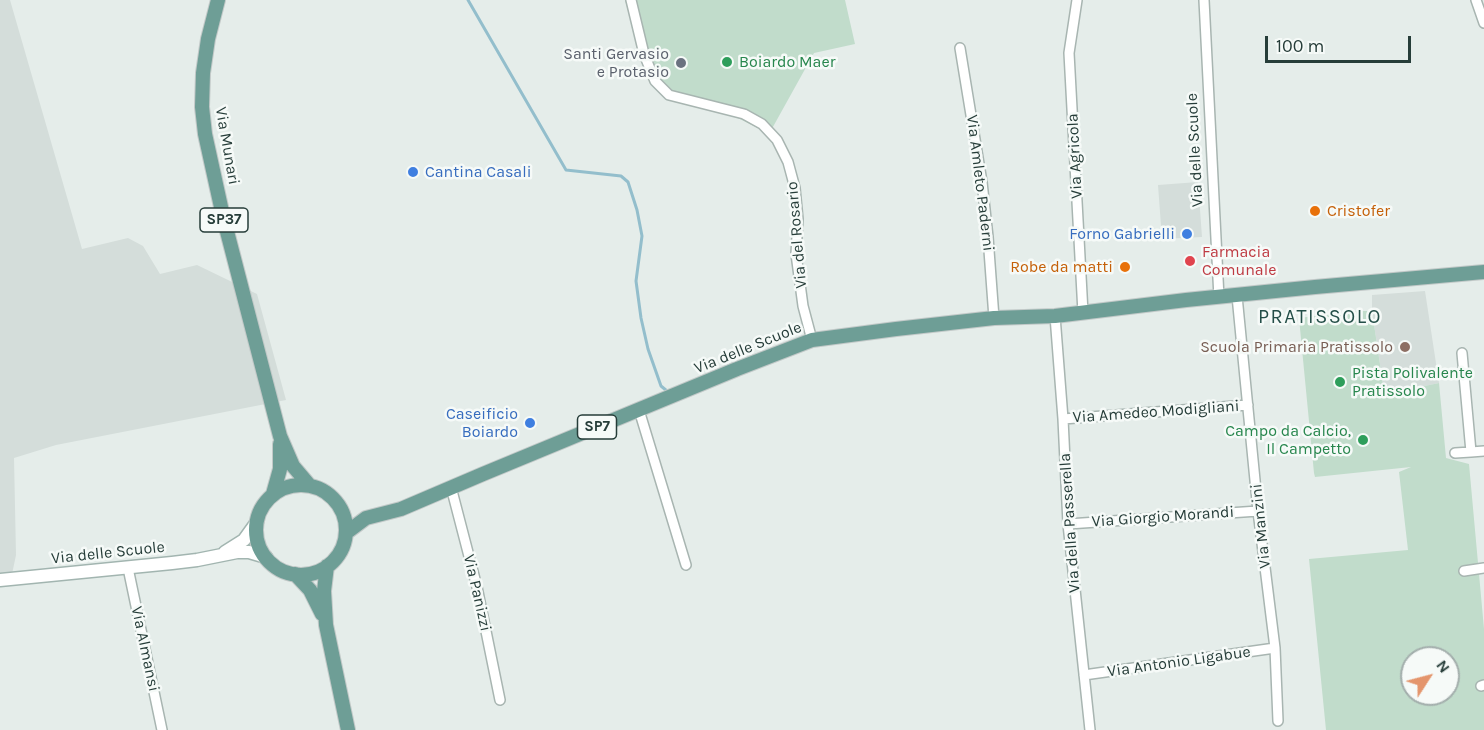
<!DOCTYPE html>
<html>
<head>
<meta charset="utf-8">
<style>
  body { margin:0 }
  #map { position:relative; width:1484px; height:730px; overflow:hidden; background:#e5edea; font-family:Karla,sans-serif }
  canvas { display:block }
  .north { position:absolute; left:1400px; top:646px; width:60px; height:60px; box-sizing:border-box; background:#f6faf8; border:2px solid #a3aeac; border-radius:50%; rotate:54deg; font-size:16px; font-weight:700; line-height:24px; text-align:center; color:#263d39 }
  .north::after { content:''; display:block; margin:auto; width:21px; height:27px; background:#e4956c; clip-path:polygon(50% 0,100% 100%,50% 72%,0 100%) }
  .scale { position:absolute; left:1265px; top:36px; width:146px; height:27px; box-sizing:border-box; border:3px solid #263d39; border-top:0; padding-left:8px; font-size:18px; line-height:21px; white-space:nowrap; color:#263d39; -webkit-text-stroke:4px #f6faf8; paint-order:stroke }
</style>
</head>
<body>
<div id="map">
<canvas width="1484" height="730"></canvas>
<div class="north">N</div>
<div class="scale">100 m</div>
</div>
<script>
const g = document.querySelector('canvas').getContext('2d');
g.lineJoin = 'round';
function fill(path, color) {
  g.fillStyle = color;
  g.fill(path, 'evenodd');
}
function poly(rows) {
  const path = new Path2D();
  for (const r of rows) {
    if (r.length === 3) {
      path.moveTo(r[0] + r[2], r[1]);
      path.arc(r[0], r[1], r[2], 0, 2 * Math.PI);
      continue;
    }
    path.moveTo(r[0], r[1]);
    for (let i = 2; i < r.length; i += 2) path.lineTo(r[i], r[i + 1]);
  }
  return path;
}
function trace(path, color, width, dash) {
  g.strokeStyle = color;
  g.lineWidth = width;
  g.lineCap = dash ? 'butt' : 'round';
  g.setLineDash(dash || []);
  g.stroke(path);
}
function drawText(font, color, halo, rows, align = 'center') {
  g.font = font + ' Karla,sans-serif';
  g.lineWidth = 5;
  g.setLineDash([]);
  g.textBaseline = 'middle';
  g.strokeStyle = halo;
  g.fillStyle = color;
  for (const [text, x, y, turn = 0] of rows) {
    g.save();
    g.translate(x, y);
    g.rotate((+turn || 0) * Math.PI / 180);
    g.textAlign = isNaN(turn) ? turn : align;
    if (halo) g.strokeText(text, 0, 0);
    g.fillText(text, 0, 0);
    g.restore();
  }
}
const built = poly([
  [0,0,10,0,82,249,128,238,143,246,160,274,197,265,257,294,286,400,56,445,14,458,16,555,12,574,0,576],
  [1198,182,1202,237,1162,239,1158,185],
  [1425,291,1439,383,1410,389,1384,391,1372,311,1372,295]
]);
const green = poly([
  [625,0,845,0,855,44,814,53,769,134,736,117,672,91,648,71,635,35],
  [1354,311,1372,311,1384,391,1410,389,1439,383,1446,458,1469,464,1484,629,1484,730,1326,730,1309,559,1408,550,1399,472,1411,467,1315,477,1314,473,1299,318],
  [1412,658,1448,658,1448,694,1412,694]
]);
const stream = poly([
  [468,0,566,170,621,176,628,182,637,210,642,236,636,281,641,318,648,349,661,386,667,391]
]);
const minor = poly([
  [631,0,644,54,655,81,669,95,744,114,762,124,777,140,788,162,795,188,798,219,796,254,803,306,812,340],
  [1077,0,1069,53,1083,313],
  [1204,0,1219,298],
  [1476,0,1484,23],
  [960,48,982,182,988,237,994,318],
  [1237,296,1258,511,1275,648,1278,721],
  [1055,316,1063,419,1068,524,1090,730],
  [1462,353,1471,452,1484,451],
  [639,410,686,565],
  [1063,419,1248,405],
  [1455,453,1471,452],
  [451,487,477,587,500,700],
  [1068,524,1258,511],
  [128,568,162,730],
  [1464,571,1484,568],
  [1084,675,1275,648],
  [1481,686,1484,685]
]);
const secondary = poly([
  [225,552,244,540,257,522],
  [0,580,172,563,197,560,237,552,249,552,266,557]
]);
const primary = poly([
  [218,0,208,39,203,73,202,107,205,134,223,216,280,436,293,466,310,486],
  [301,530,45],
  [273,494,280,469,280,444],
  [346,533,366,518,401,509,483,474,737,369,812,340,896,329,994,318,1055,316,1186,300,1315,287,1484,272],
  [327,566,324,591,326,625,348,730],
  [295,574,310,590,322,614]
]);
const markers = [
  [727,62,6,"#2e9e5b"],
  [681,63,6,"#6b7280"],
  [413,172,6,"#3f7fe0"],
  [1315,211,6,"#e8710a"],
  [1187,234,6,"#3f7fe0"],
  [1190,261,6,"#e0444e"],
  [1125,267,6,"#e8710a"],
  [1405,347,6,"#8d6e63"],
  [1340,382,6,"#2e9e5b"],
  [530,423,6,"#3f7fe0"],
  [1363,440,6,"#2e9e5b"]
];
const shields = [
  [224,220,48],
  [597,427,39]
];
const shieldNames = [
  ["SP37",224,220],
  ["SP7",597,427]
];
const worshipNames = [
  ["Santi Gervasio",669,54],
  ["e Protasio",669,72]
];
const leisureNames = [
  ["Boiardo Maer",739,62],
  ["Pista Polivalente",1352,373],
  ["Pratissolo",1352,391],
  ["Campo da Calcio,",1351,431,"right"],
  ["Il Campetto",1351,449,"right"]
];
const streetNames = [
  ["Via Munari",227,146,80],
  ["Via delle Scuole",1195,150,-93],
  ["Via Agricola",1075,156,-93],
  ["Via Amleto Paderni",980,183,83],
  ["Via del Rosario",797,235,-95],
  ["Via delle Scuole",748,348,-22],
  ["Via Amedeo Modigliani",1156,412,-4],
  ["Via Giorgio Morandi",1163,517,-4],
  ["Via della Passerella",1070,523,-94],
  ["Via Manzini",1261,526,-96],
  ["Via delle Scuole",108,553,-6],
  ["Via Panizzi",477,593,77],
  ["Via Almansi",145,649,78],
  ["Via Antonio Ligabue",1179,662,-8]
];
const shopNames = [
  ["Cantina Casali",425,172,"left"],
  ["Forno Gabrielli",1175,234],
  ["Caseificio",518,414],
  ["Boiardo",518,432]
];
const foodNames = [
  ["Cristofer",1327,211],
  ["Robe da matti",1113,267,"right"]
];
const healthNames = [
  ["Farmacia",1202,252],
  ["Comunale",1202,270]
];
const educationNames = [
  ["Scuola Primaria Pratissolo",1393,347]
];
const quarterNames = [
  ["PRATISSOLO",1320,317]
];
fill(built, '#d4ddda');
fill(green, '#c1dccb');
trace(stream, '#93becc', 3);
trace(minor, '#a8b5b1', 12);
trace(secondary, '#a2b5b0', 15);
trace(primary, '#c2c9c8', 16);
trace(minor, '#fff', 9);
trace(secondary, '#fff', 12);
trace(primary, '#6e9e96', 14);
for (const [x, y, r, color] of markers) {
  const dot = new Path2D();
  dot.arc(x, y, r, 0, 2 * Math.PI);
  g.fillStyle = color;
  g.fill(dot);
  trace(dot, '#f6faf8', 2);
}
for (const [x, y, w] of shields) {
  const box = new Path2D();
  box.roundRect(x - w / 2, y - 12, w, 24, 4.5);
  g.fillStyle = '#f6faf8';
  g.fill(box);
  trace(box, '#263d39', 1.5);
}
drawText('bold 15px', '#263d39', null, shieldNames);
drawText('16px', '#5b616d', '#f6faf8', worshipNames, 'right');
drawText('16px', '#27864d', '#f6faf8', leisureNames, 'left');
drawText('16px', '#263d39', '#f6faf8', streetNames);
drawText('16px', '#366cbe', '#f6faf8', shopNames, 'right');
drawText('16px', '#c56008', '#f6faf8', foodNames, 'left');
drawText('16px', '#be3a42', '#f6faf8', healthNames, 'left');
drawText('16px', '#785e54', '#f6faf8', educationNames, 'right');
g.letterSpacing = '1.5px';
drawText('20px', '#244e48', '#f6faf8', quarterNames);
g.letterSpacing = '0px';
</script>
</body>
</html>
